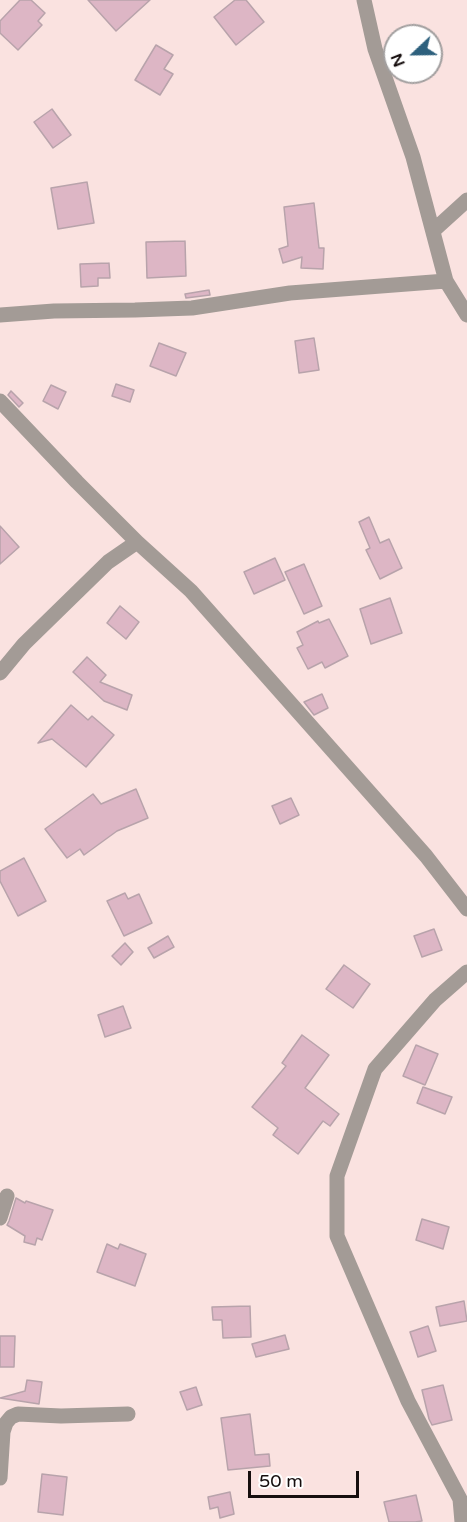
<!DOCTYPE html>
<html>
<head>
<meta charset="utf-8">
<style>
  body { margin:0 }
  #map { position:relative; width:467px; height:1522px; overflow:hidden; background:#fae2e0; font-family:"Varela Round",sans-serif }
  canvas { display:block }
  .north { position:absolute; left:383px; top:24px; width:60px; height:60px; box-sizing:border-box; background:#fff; border:2px solid #a29f9f; border-radius:50%; rotate:248deg; font-size:16px; font-weight:700; line-height:24px; text-align:center; color:#160e0e }
  .north::after { content:''; display:block; margin:auto; width:21px; height:27px; background:#2d607d; clip-path:polygon(50% 0,100% 100%,50% 72%,0 100%) }
  .scale { position:absolute; left:248px; top:1471px; width:111px; height:27px; box-sizing:border-box; border:3px solid #160e0e; border-top:0; padding-left:8px; font-size:18px; line-height:21px; white-space:nowrap; color:#160e0e; -webkit-text-stroke:4px #fff; paint-order:stroke }
</style>
</head>
<body>
<div id="map">
<canvas width="467" height="1522"></canvas>
<div class="north">N</div>
<div class="scale">50 m</div>
</div>
<script>
const g = document.querySelector('canvas').getContext('2d');
g.lineJoin = 'round';
function fill(path, color) {
  g.fillStyle = color;
  g.fill(path, 'evenodd');
}
function poly(rows) {
  const path = new Path2D();
  for (const r of rows) {
    path.moveTo(r[0], r[1]);
    for (let i = 2; i < r.length; i += 2) path.lineTo(r[i], r[i + 1]);
  }
  return path;
}
function trace(path, color, width, dash) {
  g.strokeStyle = color;
  g.lineWidth = width;
  g.lineCap = dash ? 'butt' : 'round';
  g.setLineDash(dash || []);
  g.stroke(path);
}
const building = poly([
  [20,0,31,0,45,13,38,21,42,25,18,50,0,33,0,21,20,0],
  [88,0,150,0,116,31,88,0],
  [235,0,246,0,264,22,236,45,214,17,235,0],
  [156,45,173,55,164,69,173,74,160,95,135,80,156,45],
  [52,109,71,135,53,148,34,122,52,109],
  [87,182,94,223,58,229,51,188,87,182],
  [314,203,319,248,324,248,323,269,301,268,302,257,283,263,279,249,288,246,284,207,314,203],
  [185,241,186,276,147,278,146,242,185,241],
  [109,263,110,278,98,278,98,286,81,287,80,264,109,263],
  [209,290,210,295,186,298,185,294,209,290],
  [314,338,319,370,299,373,295,341,314,338],
  [159,343,186,353,176,376,150,366,159,343],
  [116,384,134,390,130,402,112,396,116,384],
  [51,385,66,392,58,409,43,401,51,385],
  [11,391,23,403,19,407,8,395,11,391],
  [369,517,380,543,389,539,402,568,380,579,366,550,370,548,359,522,369,517],
  [0,526,19,547,0,564,0,526],
  [275,558,285,580,254,594,244,572,275,558],
  [304,564,322,606,304,614,285,572,304,564],
  [390,598,402,633,371,644,360,609,390,598],
  [120,606,139,622,126,639,107,623,120,606],
  [329,619,348,656,325,668,322,662,308,669,297,648,303,645,297,632,318,621,319,623,329,619],
  [87,657,106,675,100,682,132,695,127,710,104,701,73,672,87,657],
  [322,694,328,708,314,715,304,702,322,694],
  [71,705,88,720,92,716,114,735,86,767,52,739,38,743,71,705],
  [136,789,148,818,117,831,84,855,80,849,67,858,45,829,93,794,101,804,136,789],
  [291,798,299,815,280,824,272,806,291,798],
  [24,858,46,901,18,916,0,881,0,871,24,858],
  [125,893,128,899,139,894,152,923,124,936,107,901,125,893],
  [434,929,442,950,422,957,414,936,434,929],
  [168,936,174,947,154,958,148,948,168,936],
  [125,943,133,952,121,965,112,956,125,943],
  [344,965,370,984,353,1008,326,989,344,965],
  [123,1006,131,1028,105,1037,98,1015,123,1006],
  [302,1035,329,1055,305,1088,339,1114,330,1126,323,1121,298,1154,273,1135,278,1128,252,1107,286,1066,282,1063,302,1035],
  [416,1045,438,1054,425,1085,403,1076,416,1045],
  [423,1087,452,1097,445,1114,417,1103,423,1087],
  [16,1198,25,1203,26,1201,53,1210,42,1240,37,1238,35,1245,24,1242,25,1236,7,1225,9,1221,16,1198],
  [422,1219,449,1227,443,1249,416,1240,422,1219],
  [107,1244,118,1249,120,1244,146,1254,135,1286,97,1272,107,1244],
  [464,1301,467,1321,440,1326,436,1307,464,1301],
  [250,1306,251,1337,223,1338,222,1320,213,1320,212,1307,250,1306],
  [428,1326,436,1351,418,1357,410,1332,428,1326],
  [285,1335,289,1349,256,1357,252,1344,285,1335],
  [0,1336,15,1336,14,1367,0,1367,0,1336],
  [27,1380,42,1382,39,1404,0,1398,25,1391,27,1380],
  [443,1385,452,1420,432,1425,429,1419,422,1390,443,1385],
  [196,1387,202,1405,187,1410,180,1392,196,1387],
  [250,1414,255,1455,269,1454,270,1466,228,1470,221,1418,250,1414],
  [42,1474,67,1477,63,1515,38,1512,42,1474],
  [230,1492,234,1514,220,1518,218,1507,210,1509,208,1497,230,1492],
  [416,1495,422,1521,415,1522,389,1522,384,1502,416,1495]
]);
const street = poly([
  [364,0,375,49,413,157,446,281,467,315],
  [433,231,467,200],
  [0,315,54,311,135,310,192,308,290,293,446,281],
  [0,401,77,482,137,542,191,591,426,856,467,909],
  [0,673,24,644,108,562,137,542],
  [0,1218,7,1196],
  [0,1478,3,1432,6,1423,11,1417,18,1414,61,1416,128,1414],
  [462,1522,460,1499,408,1401,337,1236,337,1176,375,1069,435,1000,467,972]
]);
fill(building, '#ddb6c5');
trace(building, '#b8a3ab', 1.5);
trace(street, '#a39b96', 15);
</script>
</body>
</html>
